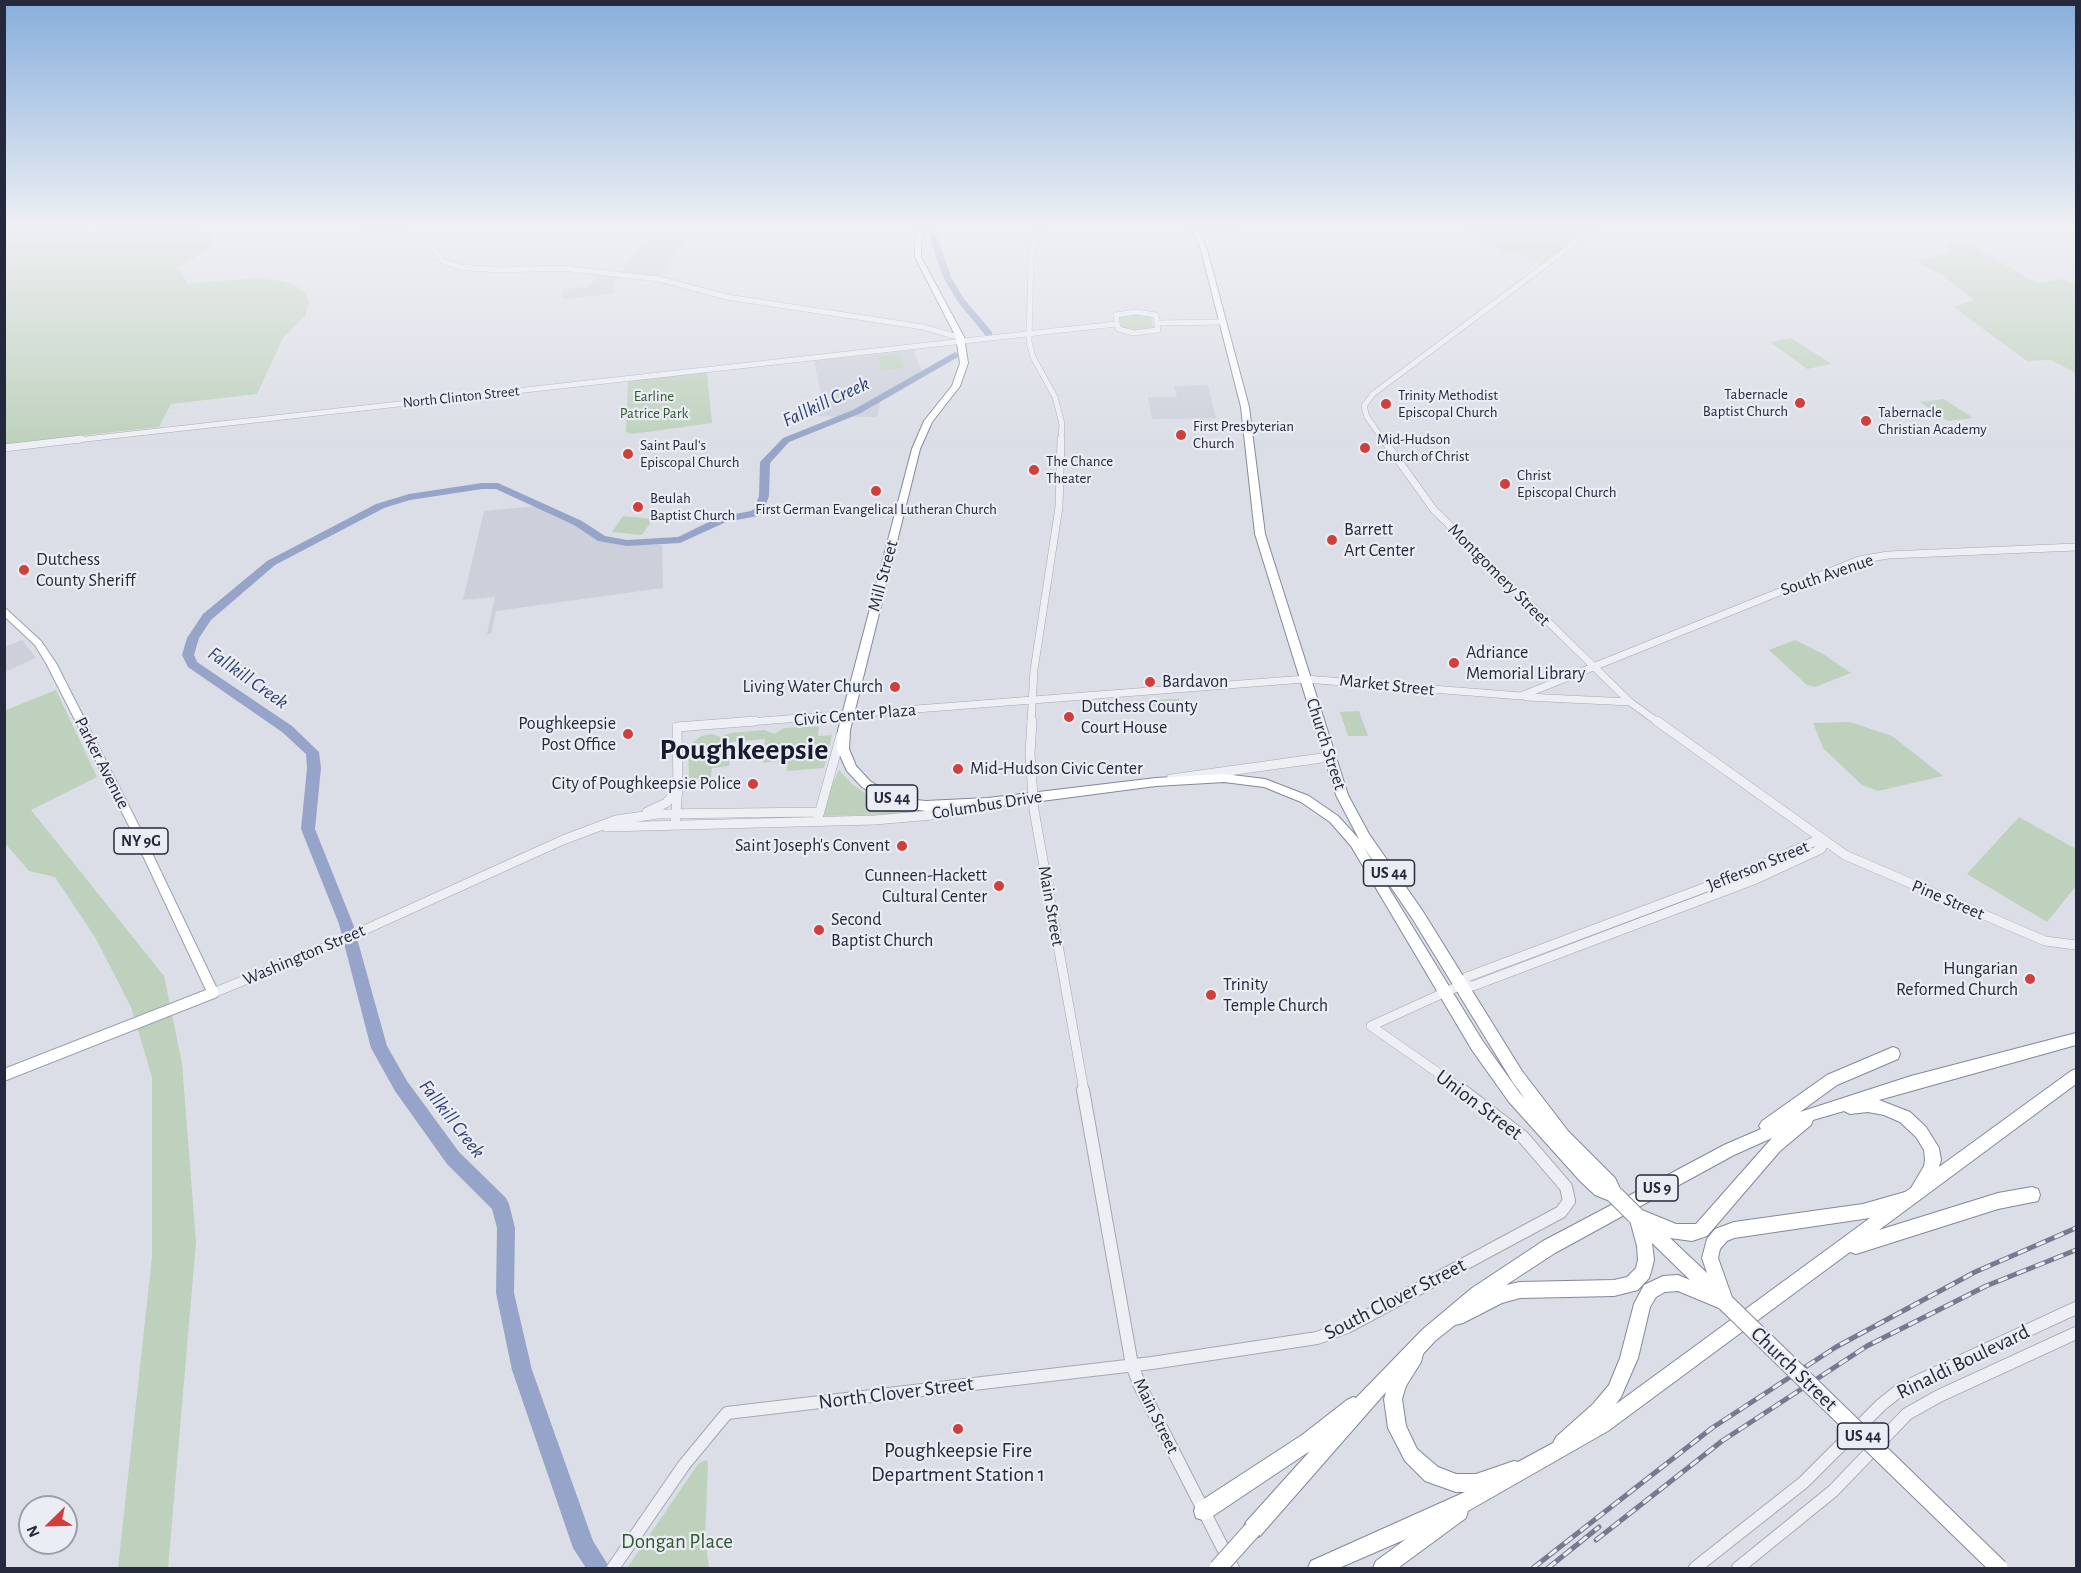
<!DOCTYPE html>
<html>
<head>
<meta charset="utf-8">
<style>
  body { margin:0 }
  #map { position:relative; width:2081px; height:1573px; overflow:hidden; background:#dbdee6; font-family:"Alegreya Sans",sans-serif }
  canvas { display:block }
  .frame { position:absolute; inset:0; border:6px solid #25293d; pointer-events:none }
  .north { position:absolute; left:18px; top:1495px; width:60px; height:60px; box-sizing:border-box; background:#ebedf4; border:2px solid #9c9fab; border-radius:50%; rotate:247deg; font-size:16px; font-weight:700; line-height:24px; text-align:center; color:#25293d }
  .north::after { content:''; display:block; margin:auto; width:21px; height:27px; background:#d13f3b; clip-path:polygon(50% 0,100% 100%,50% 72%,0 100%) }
</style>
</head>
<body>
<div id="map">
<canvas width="2081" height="1573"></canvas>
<div class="frame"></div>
<div class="north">N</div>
</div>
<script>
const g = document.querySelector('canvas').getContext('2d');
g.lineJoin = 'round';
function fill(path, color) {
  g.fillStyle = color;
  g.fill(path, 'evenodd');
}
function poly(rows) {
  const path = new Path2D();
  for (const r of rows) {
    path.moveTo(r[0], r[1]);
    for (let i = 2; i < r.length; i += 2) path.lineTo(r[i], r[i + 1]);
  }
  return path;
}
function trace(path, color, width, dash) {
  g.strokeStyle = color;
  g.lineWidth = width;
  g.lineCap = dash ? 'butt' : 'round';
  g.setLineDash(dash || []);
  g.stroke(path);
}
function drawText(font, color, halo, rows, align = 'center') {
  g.font = font + ' "Alegreya Sans",sans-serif';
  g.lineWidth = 4.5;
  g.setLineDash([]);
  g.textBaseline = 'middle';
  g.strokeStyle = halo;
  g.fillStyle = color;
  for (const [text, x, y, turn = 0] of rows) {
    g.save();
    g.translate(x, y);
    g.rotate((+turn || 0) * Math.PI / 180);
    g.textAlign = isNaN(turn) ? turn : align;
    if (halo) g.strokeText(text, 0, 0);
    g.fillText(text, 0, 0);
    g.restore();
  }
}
const built = poly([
  [645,239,685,240,659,278,620,272],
  [598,274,620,277,614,282,614,294,562,299,563,289,588,287],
  [913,350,922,372,882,395,877,417,798,416,797,408,820,405,823,397,821,395,814,361],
  [1208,385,1216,418,1152,419,1148,397,1177,397,1174,386],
  [536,506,577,524,607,542,662,545,663,588,496,611,491,634,487,634,495,597,463,600,484,511],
  [22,640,36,658,5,672,5,647]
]);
const green = poly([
  [4,225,89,225,88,233,124,225,164,225,213,234,208,249,178,267,188,284,255,278,275,280,293,284,305,292,309,303,305,316,283,338,257,394,171,404,159,427,5,444],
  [1458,225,1567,225,1590,231,1544,266,1515,252,1503,252],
  [1950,242,1971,246,2038,283,2064,279,2076,285,2076,373,2051,360,2027,361,1953,307,1974,300,1943,276,1916,261,1949,253],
  [1125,315,1150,315,1154,328,1130,331,1121,327,1120,318],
  [1791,338,1832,364,1807,369,1770,342],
  [900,353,904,368,882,370,878,356],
  [703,372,707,374,712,423,632,434,626,432,628,380],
  [1944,399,1973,418,1948,421,1920,402],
  [623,516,653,519,642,535,612,532],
  [1795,640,1823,654,1851,673,1815,687,1807,685,1769,650],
  [56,690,97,777,31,810,164,976,182,1063,196,1242,168,1568,118,1568,152,1257,152,1077,131,1007,95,937,55,877,29,871,5,843,4,711],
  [1179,699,1181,711,1156,710,1152,700],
  [1359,711,1368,736,1348,736,1340,712],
  [1850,722,1892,736,1943,776,1878,791,1862,785,1823,748,1813,723],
  [819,726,818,736,832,735,824,768,787,771,786,760,763,763,765,739,732,742,729,766,712,768,711,777,689,779,688,747,701,736,712,734,720,737,730,733,765,730,774,734,784,728],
  [839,770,853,785,878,801,908,812,928,813,822,816,826,798],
  [2019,817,2076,849,2076,886,2047,922,1967,874],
  [706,1460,708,1463,705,1538,709,1568,627,1568,698,1464]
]);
const river = poly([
  [925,225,933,225,951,277,964,299,992,332,992,336,986,336,958,302,943,277,925,225],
  [955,352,959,355,958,357,859,414,789,442,770,463,769,496,764,510,758,516,726,522,680,543,627,546,598,541,574,525,496,489,482,489,410,500,384,508,275,565,211,620,199,638,194,655,197,662,292,726,319,752,321,768,315,829,353,924,387,1046,407,1081,459,1152,506,1198,509,1204,515,1228,514,1293,532,1370,593,1541,610,1568,586,1568,573,1548,512,1370,496,1293,497,1228,492,1209,447,1164,395,1091,371,1048,339,924,301,829,307,768,306,754,282,732,188,667,182,655,187,638,203,614,267,561,376,504,409,494,482,483,498,483,582,521,605,536,627,540,678,537,719,517,751,511,754,509,759,496,760,462,783,438,853,410,955,352]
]);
const minorFar3 = poly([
  [364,225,420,237,427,241,443,261,459,267,500,270,561,268,659,279,727,297,923,327,961,338],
  [1039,225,1031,257,1029,342,1033,357,1055,397,1062,424,1061,441],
  [1197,233,1235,225],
  [1136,312,1156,315,1158,330,1134,333,1118,329,1116,315,1136,312],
  [1158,323,1223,322],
  [68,441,1116,324],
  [1384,441,1367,417,1364,406,1373,394,1599,225]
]);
const minorFar2 = poly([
  [1383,439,1434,510,1630,702,1659,723],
  [4,448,81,439],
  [1526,697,1630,702],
  [735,723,1305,679,1521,696,1859,560,1888,555,2076,547],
  [1031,723,1034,670,1059,507,1061,439]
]);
const minorFar1 = poly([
  [1032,721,1030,754,1034,810,1084,1091],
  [1657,721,1845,855,2045,941,2076,945],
  [1171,779,1329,757],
  [647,812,666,803,678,791],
  [818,818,841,735],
  [675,824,678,787,677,727,755,721],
  [606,827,875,820,932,815,970,807],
  [1461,985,1473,986,1756,879,1821,849,1824,842],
  [213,993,331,945,563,840,616,820,658,814,820,812],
  [1464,1091,1371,1026,1461,985,1467,977,1749,871,1813,842,1824,842]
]);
const minor = poly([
  [1083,1090,1132,1365,1140,1386,1233,1568],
  [613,1568,684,1465,727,1413,1152,1363,1317,1338,1347,1327,1561,1212,1569,1201,1566,1187,1523,1137,1462,1090],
  [1695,1568,1804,1482,1881,1405,1901,1389,2076,1308],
  [1738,1568,1833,1491,1907,1414,1939,1396,2076,1333]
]);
const major = poly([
  [4,607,41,641,56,663,139,826,219,993,217,997,4,1081,4,1069,206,990,129,826,46,663,35,645,4,616,4,607]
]);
const highway = poly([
  [922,225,928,225,921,240,921,257,964,337,968,363,960,386,932,422,920,449,850,730,849,749,856,766,870,781,886,791,906,799,926,801,988,798,1156,778,1224,774,1265,779,1309,796,1338,816,1359,839,1336,795,1255,534,1241,407,1201,250,1195,236,1186,225,1192,225,1201,236,1207,250,1249,407,1265,534,1348,795,1369,834,1422,910,1522,1071,1568,1131,1615,1178,1623,1195,1621,1200,1724,1145,1761,1129,1759,1126,1762,1121,1827,1075,1893,1047,1898,1049,1900,1054,1898,1059,1837,1085,1800,1112,1911,1076,2076,1033,2076,1045,1879,1100,1910,1112,1926,1127,1939,1148,1941,1160,1939,1167,2071,1071,2076,1069,2076,1084,1879,1230,1998,1193,2032,1187,2038,1189,2040,1195,2038,1201,1998,1209,1856,1254,1850,1252,1608,1431,1468,1511,1466,1518,1398,1568,1373,1568,1376,1561,1406,1539,1339,1568,1308,1568,1311,1561,1465,1492,1456,1492,1425,1481,1405,1461,1388,1428,1384,1399,1386,1392,1260,1536,1253,1539,1246,1536,1243,1529,1246,1522,1310,1451,1210,1518,1203,1520,1196,1518,1194,1511,1196,1504,1302,1435,1347,1400,1353,1397,1356,1398,1423,1329,1472,1288,1543,1241,1615,1203,1595,1195,1581,1182,1509,1102,1472,1050,1351,846,1330,822,1301,802,1264,787,1224,782,1156,786,988,808,926,811,905,808,878,797,862,787,847,771,837,749,838,730,912,449,924,421,952,386,960,363,956,337,915,257,915,240,922,225],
  [1363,846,1412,918,1512,1081,1525,1099,1519,1092,1482,1040,1363,846],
  [1844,1111,1850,1114,1868,1112,1884,1115,1900,1122,1916,1137,1924,1150,1925,1160,1924,1166,1911,1188,1905,1192,1863,1204,1734,1222,1715,1229,1707,1239,1702,1258,1707,1273,1670,1238,1692,1241,1707,1236,1780,1151,1811,1125,1813,1120,1844,1111],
  [1772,1138,1696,1224,1676,1224,1637,1208,1734,1155,1772,1138],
  [1628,1213,1637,1246,1638,1260,1636,1268,1627,1277,1614,1280,1520,1282,1506,1285,1555,1253,1628,1213],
  [1870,1218,1616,1404,1621,1397,1638,1358,1650,1307,1656,1297,1665,1292,1678,1291,1726,1311,1732,1309,1734,1303,1718,1258,1720,1249,1727,1241,1734,1238,1870,1218],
  [1652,1243,1690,1280,1678,1275,1663,1276,1644,1285,1634,1304,1620,1358,1609,1385,1593,1404,1556,1437,1553,1443,1518,1462,1514,1461,1476,1474,1456,1474,1438,1467,1417,1449,1406,1426,1402,1399,1406,1386,1421,1362,1423,1354,1435,1341,1455,1325,1463,1323,1502,1303,1520,1298,1614,1296,1638,1290,1649,1278,1651,1272,1654,1260,1652,1243]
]);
const rail = poly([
  [1596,1540,1722,1441,1867,1346,1986,1286,2076,1250],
  [1533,1568,1712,1428,1836,1347,1975,1272,2076,1228],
  [1548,1568,1599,1527]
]);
const highwayBridge = poly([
  [1615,1195,1635,1215],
  [1726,1303,1999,1568],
  [1218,1568,1253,1529]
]);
const markers = [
  [1800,403,6,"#d13f3b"],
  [1386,404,6,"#d13f3b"],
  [1866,421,6,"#d13f3b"],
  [1181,435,6,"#d13f3b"],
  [1365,448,6,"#d13f3b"],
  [628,454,6,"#d13f3b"],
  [1034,470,6,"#d13f3b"],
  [1505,484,6,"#d13f3b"],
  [876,491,6,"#d13f3b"],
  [638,507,6,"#d13f3b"],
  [1332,540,6,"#d13f3b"],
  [24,570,6,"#d13f3b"],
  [1454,663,6,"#d13f3b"],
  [1150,682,6,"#d13f3b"],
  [895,687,6,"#d13f3b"],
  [1069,717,6,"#d13f3b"],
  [628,734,6,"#d13f3b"],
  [958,769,6,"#d13f3b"],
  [753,784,6,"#d13f3b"],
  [902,846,6,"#d13f3b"],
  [999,886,6,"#d13f3b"],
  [819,930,6,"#d13f3b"],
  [2030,979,6,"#d13f3b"],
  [1211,995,6,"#d13f3b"],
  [958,1429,6,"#d13f3b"]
];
const farPoinames = [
  ["Tabernacle",1788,394,"right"],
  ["Baptist Church",1788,411,"right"],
  ["Trinity Methodist",1398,395],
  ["Episcopal Church",1398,412],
  ["Tabernacle",1878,412],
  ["Christian Academy",1878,429],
  ["First Presbyterian",1193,426],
  ["Church",1193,443],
  ["Mid-Hudson",1377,439],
  ["Church of Christ",1377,456],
  ["Saint Paul's",640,445],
  ["Episcopal Church",640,462],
  ["The Chance",1046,461],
  ["Theater",1046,478],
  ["Christ",1517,475],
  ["Episcopal Church",1517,492],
  ["Beulah",650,498],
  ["Baptist Church",650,515],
  ["First German Evangelical Lutheran Church",876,509,"center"]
];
const farParknames = [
  ["Earline",654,396],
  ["Patrice Park",654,413]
];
const farStreetnames = [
  ["North Clinton Street",461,397,-6]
];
const shields = [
  [892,798,51],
  [141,841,54],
  [1389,873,51],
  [1657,1188,42],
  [1863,1436,51]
];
const shieldNames = [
  ["US 44",892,798],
  ["NY 9G",141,841],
  ["US 44",1389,873],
  ["US 9",1657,1188],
  ["US 44",1863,1436]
];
const poiNames = [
  ["Barrett",1344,530],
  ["Art Center",1344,551],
  ["Dutchess",36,560],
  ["County Sheriff",36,581],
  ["Adriance",1466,653],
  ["Memorial Library",1466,674],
  ["Bardavon",1162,682],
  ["Living Water Church",883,687,"right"],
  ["Dutchess County",1081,707],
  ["Court House",1081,728],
  ["Poughkeepsie",616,724,"right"],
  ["Post Office",616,745,"right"],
  ["Mid-Hudson Civic Center",970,769],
  ["City of Poughkeepsie Police",741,784,"right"],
  ["Saint Joseph's Convent",890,846,"right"],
  ["Cunneen-Hackett",987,876,"right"],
  ["Cultural Center",987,897,"right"],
  ["Second",831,920],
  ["Baptist Church",831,941],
  ["Hungarian",2018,969,"right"],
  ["Reformed Church",2018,990,"right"],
  ["Trinity",1223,985],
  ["Temple Church",1223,1006]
];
const streetNames = [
  ["Montgomery Street",1499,575,45],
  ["South Avenue",1827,575,-19],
  ["Mill Street",883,576,-75],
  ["Market Street",1387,685,6],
  ["Civic Center Plaza",855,715,-5],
  ["Church Street",1326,744,72],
  ["Parker Avenue",102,763,63],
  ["Columbus Drive",987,805,-9],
  ["Jefferson Street",1758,866,-22],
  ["Pine Street",1948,900,23],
  ["Main Street",1051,906,80],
  ["Washington Street",304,955,-23],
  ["Main Street",1156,1416,64]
];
const waterNames = [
  ["Fallkill Creek",826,402,-25],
  ["Fallkill Creek",248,678,35],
  ["Fallkill Creek",452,1119,52]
];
const nearStreetnames = [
  ["Union Street",1479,1105,37],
  ["South Clover Street",1395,1299,-27],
  ["Rinaldi Boulevard",1963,1362,-26],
  ["Church Street",1794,1369,44],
  ["North Clover Street",896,1393,-7]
];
const nearPoinames = [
  ["Poughkeepsie Fire",958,1451],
  ["Department Station 1",958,1475]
];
const nearParknames = [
  ["Dongan Place",677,1542]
];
const townNames = [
  ["Poughkeepsie",744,750]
];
fill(built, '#cdd0db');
fill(green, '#bed1bc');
fill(river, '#95a4c8');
trace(minorFar3, '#a4a8b3', 6);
trace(minorFar2, '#a4a8b3', 8);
trace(minorFar1, '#a4a8b3', 10);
trace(minor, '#a4a8b3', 14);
trace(major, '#9ba0b2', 2);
trace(highway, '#83889d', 2);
trace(minorFar3, '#eeeff5', 5);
trace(minorFar2, '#eeeff5', 7);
trace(minorFar1, '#eeeff5', 9);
trace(minor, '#eeeff5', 12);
fill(major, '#fff');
fill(highway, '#fff');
trace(rail, '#757a90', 5);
trace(rail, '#ebedf4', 3, [10]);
trace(highwayBridge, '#83889d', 19, []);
trace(highwayBridge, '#fff', 17);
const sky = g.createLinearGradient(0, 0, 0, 445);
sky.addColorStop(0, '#87aedb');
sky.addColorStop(0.51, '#eff0f4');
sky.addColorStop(1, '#eff0f400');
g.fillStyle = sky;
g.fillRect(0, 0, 2081, 445);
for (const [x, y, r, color] of markers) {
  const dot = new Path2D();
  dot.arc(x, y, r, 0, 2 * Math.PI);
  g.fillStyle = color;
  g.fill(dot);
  trace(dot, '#ebedf4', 2);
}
drawText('15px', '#25293d', '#ebedf4', farPoinames, 'left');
drawText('15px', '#325932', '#ebedf4', farParknames);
drawText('15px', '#25293d', '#ebedf4', farStreetnames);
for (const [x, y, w] of shields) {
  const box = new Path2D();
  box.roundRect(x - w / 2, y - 13, w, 26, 4.5);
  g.fillStyle = '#ebedf4';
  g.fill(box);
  trace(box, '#25293d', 1.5);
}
drawText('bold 16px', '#25293d', null, shieldNames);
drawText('18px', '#25293d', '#ebedf4', poiNames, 'left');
drawText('18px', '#25293d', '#ebedf4', streetNames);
drawText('italic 20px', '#2f4071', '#ebedf4', waterNames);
drawText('21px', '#25293d', '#ebedf4', nearStreetnames);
drawText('21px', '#25293d', '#ebedf4', nearPoinames);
drawText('21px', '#325932', '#ebedf4', nearParknames);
drawText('bold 30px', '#181b2d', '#ebedf4', townNames);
</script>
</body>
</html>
